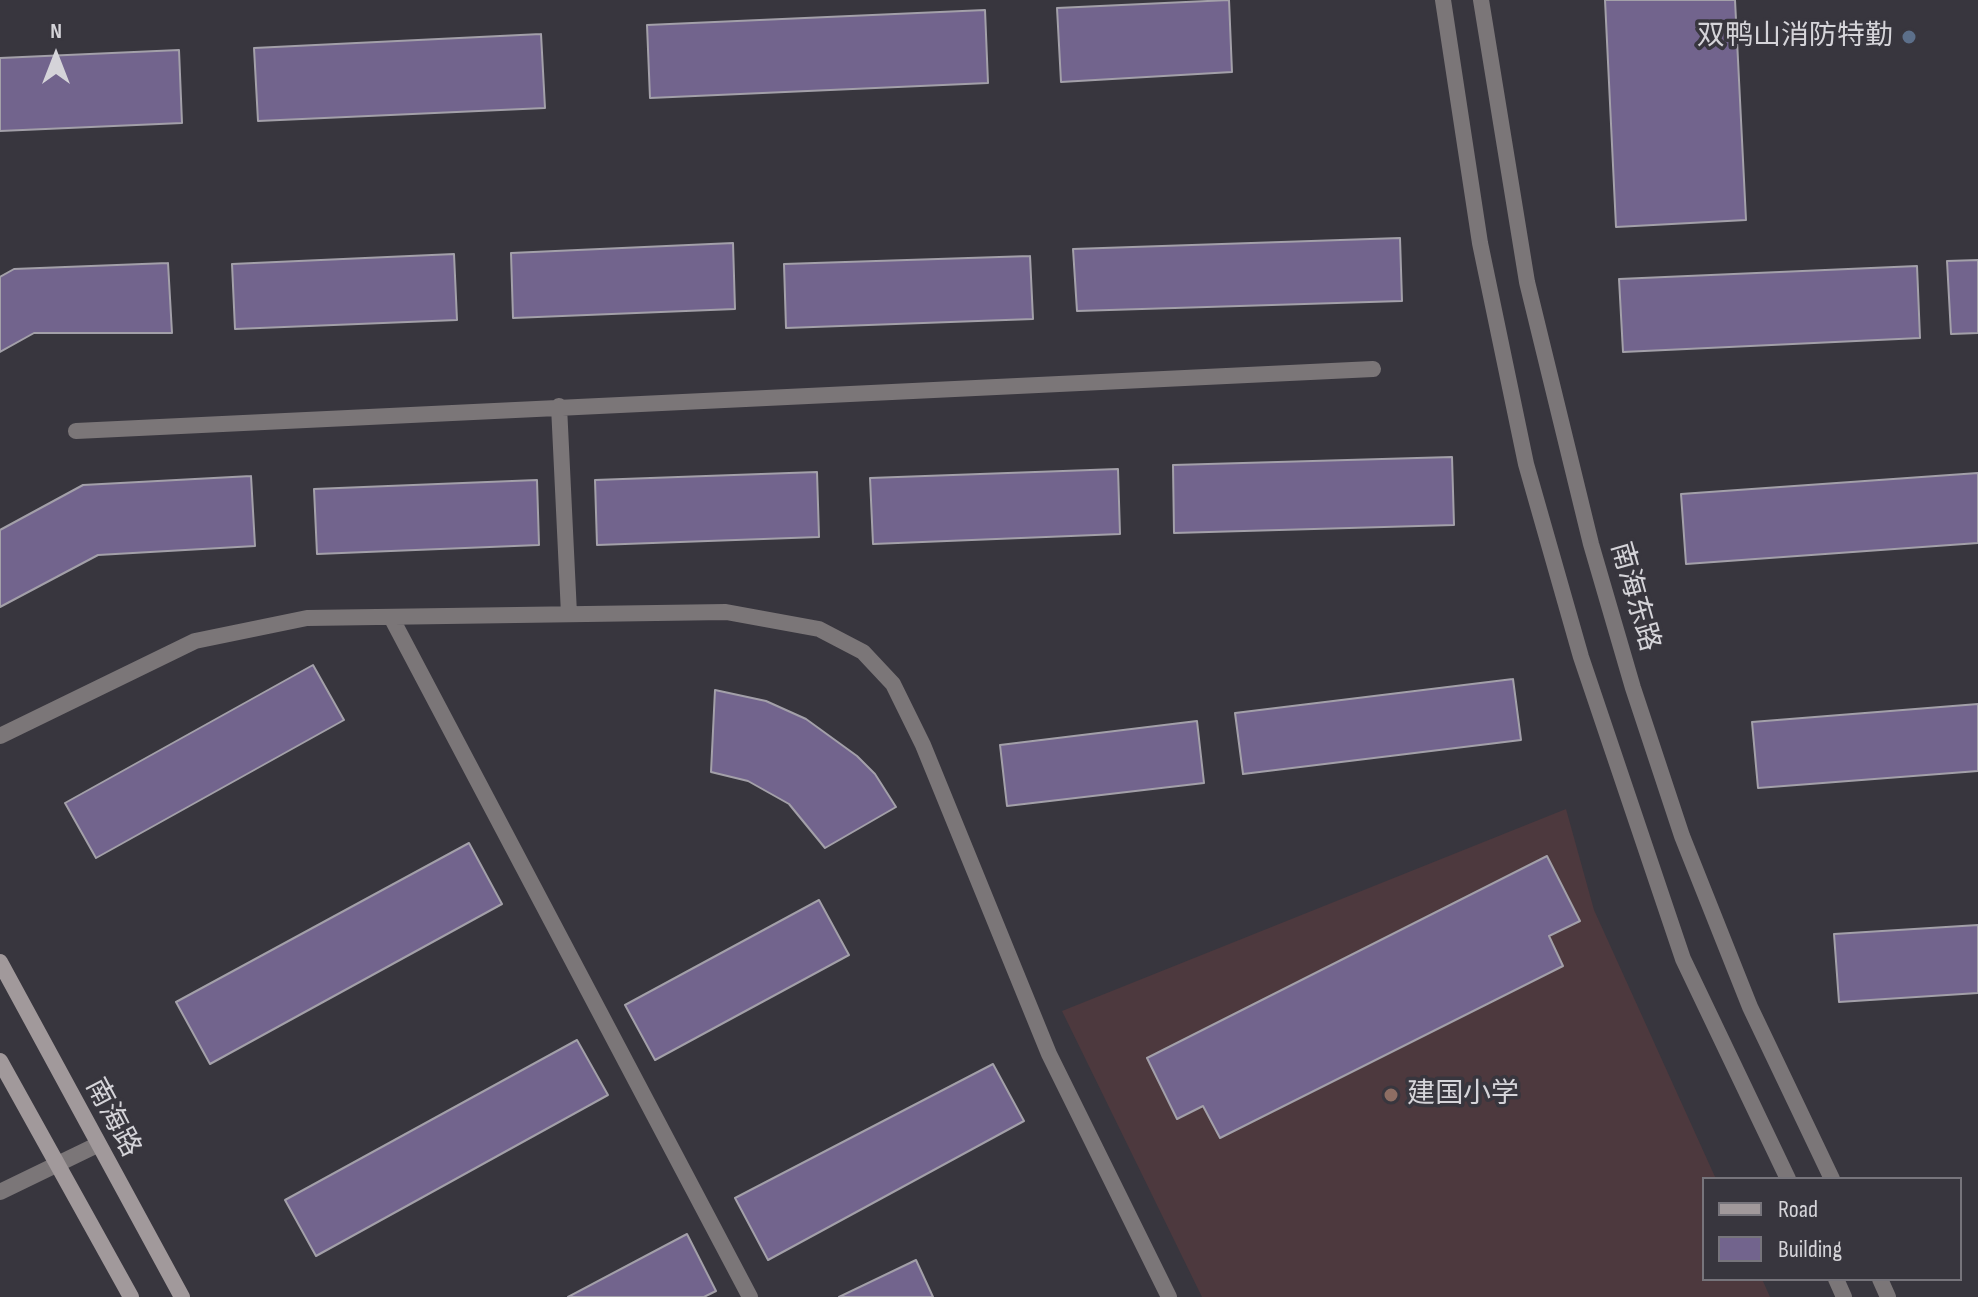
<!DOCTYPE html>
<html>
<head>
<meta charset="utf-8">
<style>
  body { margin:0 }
  #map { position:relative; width:1978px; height:1297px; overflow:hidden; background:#38363e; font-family:"Sofia Sans Condensed",sans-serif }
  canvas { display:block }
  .legend { position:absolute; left:1702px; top:1177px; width:260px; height:104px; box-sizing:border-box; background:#38363e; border:2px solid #77757c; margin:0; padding:10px 14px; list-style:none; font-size:24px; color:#d5d4d9 }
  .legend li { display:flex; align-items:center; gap:16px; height:40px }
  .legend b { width:40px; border:2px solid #77757c }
  .north { position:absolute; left:16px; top:16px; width:80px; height:80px; -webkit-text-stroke:6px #38363e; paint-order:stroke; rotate:0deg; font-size:22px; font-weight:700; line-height:32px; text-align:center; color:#d5d4d9 }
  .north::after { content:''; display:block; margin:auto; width:28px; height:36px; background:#d5d4d9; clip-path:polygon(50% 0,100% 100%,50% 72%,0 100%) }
</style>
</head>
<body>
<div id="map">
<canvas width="1978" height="1297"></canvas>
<ul class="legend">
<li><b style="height:10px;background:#a1999b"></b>Road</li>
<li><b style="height:22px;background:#72648d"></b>Building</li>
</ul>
<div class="north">N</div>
</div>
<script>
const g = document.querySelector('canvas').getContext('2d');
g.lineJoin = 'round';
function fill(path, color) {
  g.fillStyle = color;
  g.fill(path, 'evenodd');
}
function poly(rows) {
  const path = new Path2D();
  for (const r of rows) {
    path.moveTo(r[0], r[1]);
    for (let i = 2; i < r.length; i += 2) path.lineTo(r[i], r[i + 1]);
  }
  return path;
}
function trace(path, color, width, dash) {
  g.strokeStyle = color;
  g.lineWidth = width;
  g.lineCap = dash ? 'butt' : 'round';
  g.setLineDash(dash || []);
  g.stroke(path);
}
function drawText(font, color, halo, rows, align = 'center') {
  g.font = font + ' "Sofia Sans Condensed","Noto Sans SC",sans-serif';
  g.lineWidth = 7;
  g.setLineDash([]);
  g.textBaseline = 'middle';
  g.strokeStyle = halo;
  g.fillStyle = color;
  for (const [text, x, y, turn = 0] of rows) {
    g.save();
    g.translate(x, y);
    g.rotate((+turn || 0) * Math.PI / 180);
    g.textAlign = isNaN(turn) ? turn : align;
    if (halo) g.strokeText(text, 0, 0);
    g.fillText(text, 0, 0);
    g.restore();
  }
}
const education = poly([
  [1566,809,1594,910,1716,1179,1704,1179,1704,1279,1762,1279,1770,1297,1202,1297,1062,1011]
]);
const building = poly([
  [1229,0,1232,72,1061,82,1057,8,1229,0],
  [1605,0,1735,0,1746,220,1616,227,1605,0],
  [985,10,988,83,650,98,647,25,985,10],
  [541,34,545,108,258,121,254,48,541,34],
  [179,50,182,123,0,131,0,58,179,50],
  [1400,238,1402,301,1077,311,1073,249,1400,238],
  [733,243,735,309,513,318,511,253,733,243],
  [454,254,457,320,235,329,232,264,454,254],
  [1030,256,1033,319,786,328,784,264,1030,256],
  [1978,260,1978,333,1951,334,1947,261,1978,260],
  [168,263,172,333,34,333,0,352,0,277,14,269,168,263],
  [1917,266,1920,338,1623,352,1619,279,1917,266],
  [1452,457,1454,525,1174,533,1173,465,1452,457],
  [1118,469,1120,534,873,544,870,478,1118,469],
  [817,472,819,537,597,545,595,480,817,472],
  [1978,473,1978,543,1686,564,1681,494,1978,473],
  [251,476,255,546,98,555,0,607,0,530,83,485,251,476],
  [537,480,539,545,317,554,314,489,537,480],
  [313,665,344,720,96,858,65,803,313,665],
  [1513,679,1521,740,1243,774,1235,713,1513,679],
  [715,690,766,701,806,719,857,756,875,774,896,807,825,848,789,804,748,781,711,772,715,690],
  [1978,704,1978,771,1758,788,1752,722,1978,704],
  [1197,721,1204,783,1007,806,1000,745,1197,721],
  [469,843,502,904,210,1064,176,1002,469,843],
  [1547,856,1580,921,1549,936,1563,966,1220,1138,1203,1106,1177,1119,1147,1058,1547,856],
  [819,900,849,955,655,1060,625,1005,819,900],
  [1978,925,1978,993,1839,1002,1834,934,1978,925],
  [577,1040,608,1095,316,1256,285,1200,577,1040],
  [993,1064,1024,1121,768,1260,735,1198,993,1064],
  [687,1234,716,1291,704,1297,568,1297,687,1234],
  [916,1260,933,1297,839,1297,916,1260]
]);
const service = poly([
  [559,406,569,614],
  [76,431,1373,369],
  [391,617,750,1297],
  [0,736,195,641,307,618,726,612,819,629,863,652,893,684,923,745,1049,1054,1169,1297],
  [0,1192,97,1145]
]);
const tertiary = poly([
  [1443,0,1480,243,1526,464,1581,657,1683,959,1788,1179],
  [1481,0,1527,282,1591,544,1633,688,1682,836,1750,1007,1832,1179],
  [1836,1279,1844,1297],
  [1880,1279,1888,1297]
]);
const secondary = poly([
  [0,962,182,1297],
  [0,1061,131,1297]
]);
const markers = [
  [1909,37,8,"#5c6f8a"],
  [1391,1095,8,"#8d6e63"]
];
const poiNames = [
  ["双鸭山消防特勤",1893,37],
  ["建国小学",1407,1095,"left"]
];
const streetNames = [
  ["南海东路",1634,597,74],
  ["南海路",112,1118,62]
];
fill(education, '#4d393e');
fill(building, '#72648d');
trace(building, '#a3a0a9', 2);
trace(service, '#7b7678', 16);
trace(tertiary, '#7b7678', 16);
trace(secondary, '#a1999b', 16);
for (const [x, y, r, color] of markers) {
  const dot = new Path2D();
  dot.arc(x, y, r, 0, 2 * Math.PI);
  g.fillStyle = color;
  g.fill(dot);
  trace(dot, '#38363e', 3);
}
drawText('28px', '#d5d4d9', '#38363e', poiNames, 'right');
drawText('28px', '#d5d4d9', '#38363e', streetNames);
</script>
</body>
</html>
